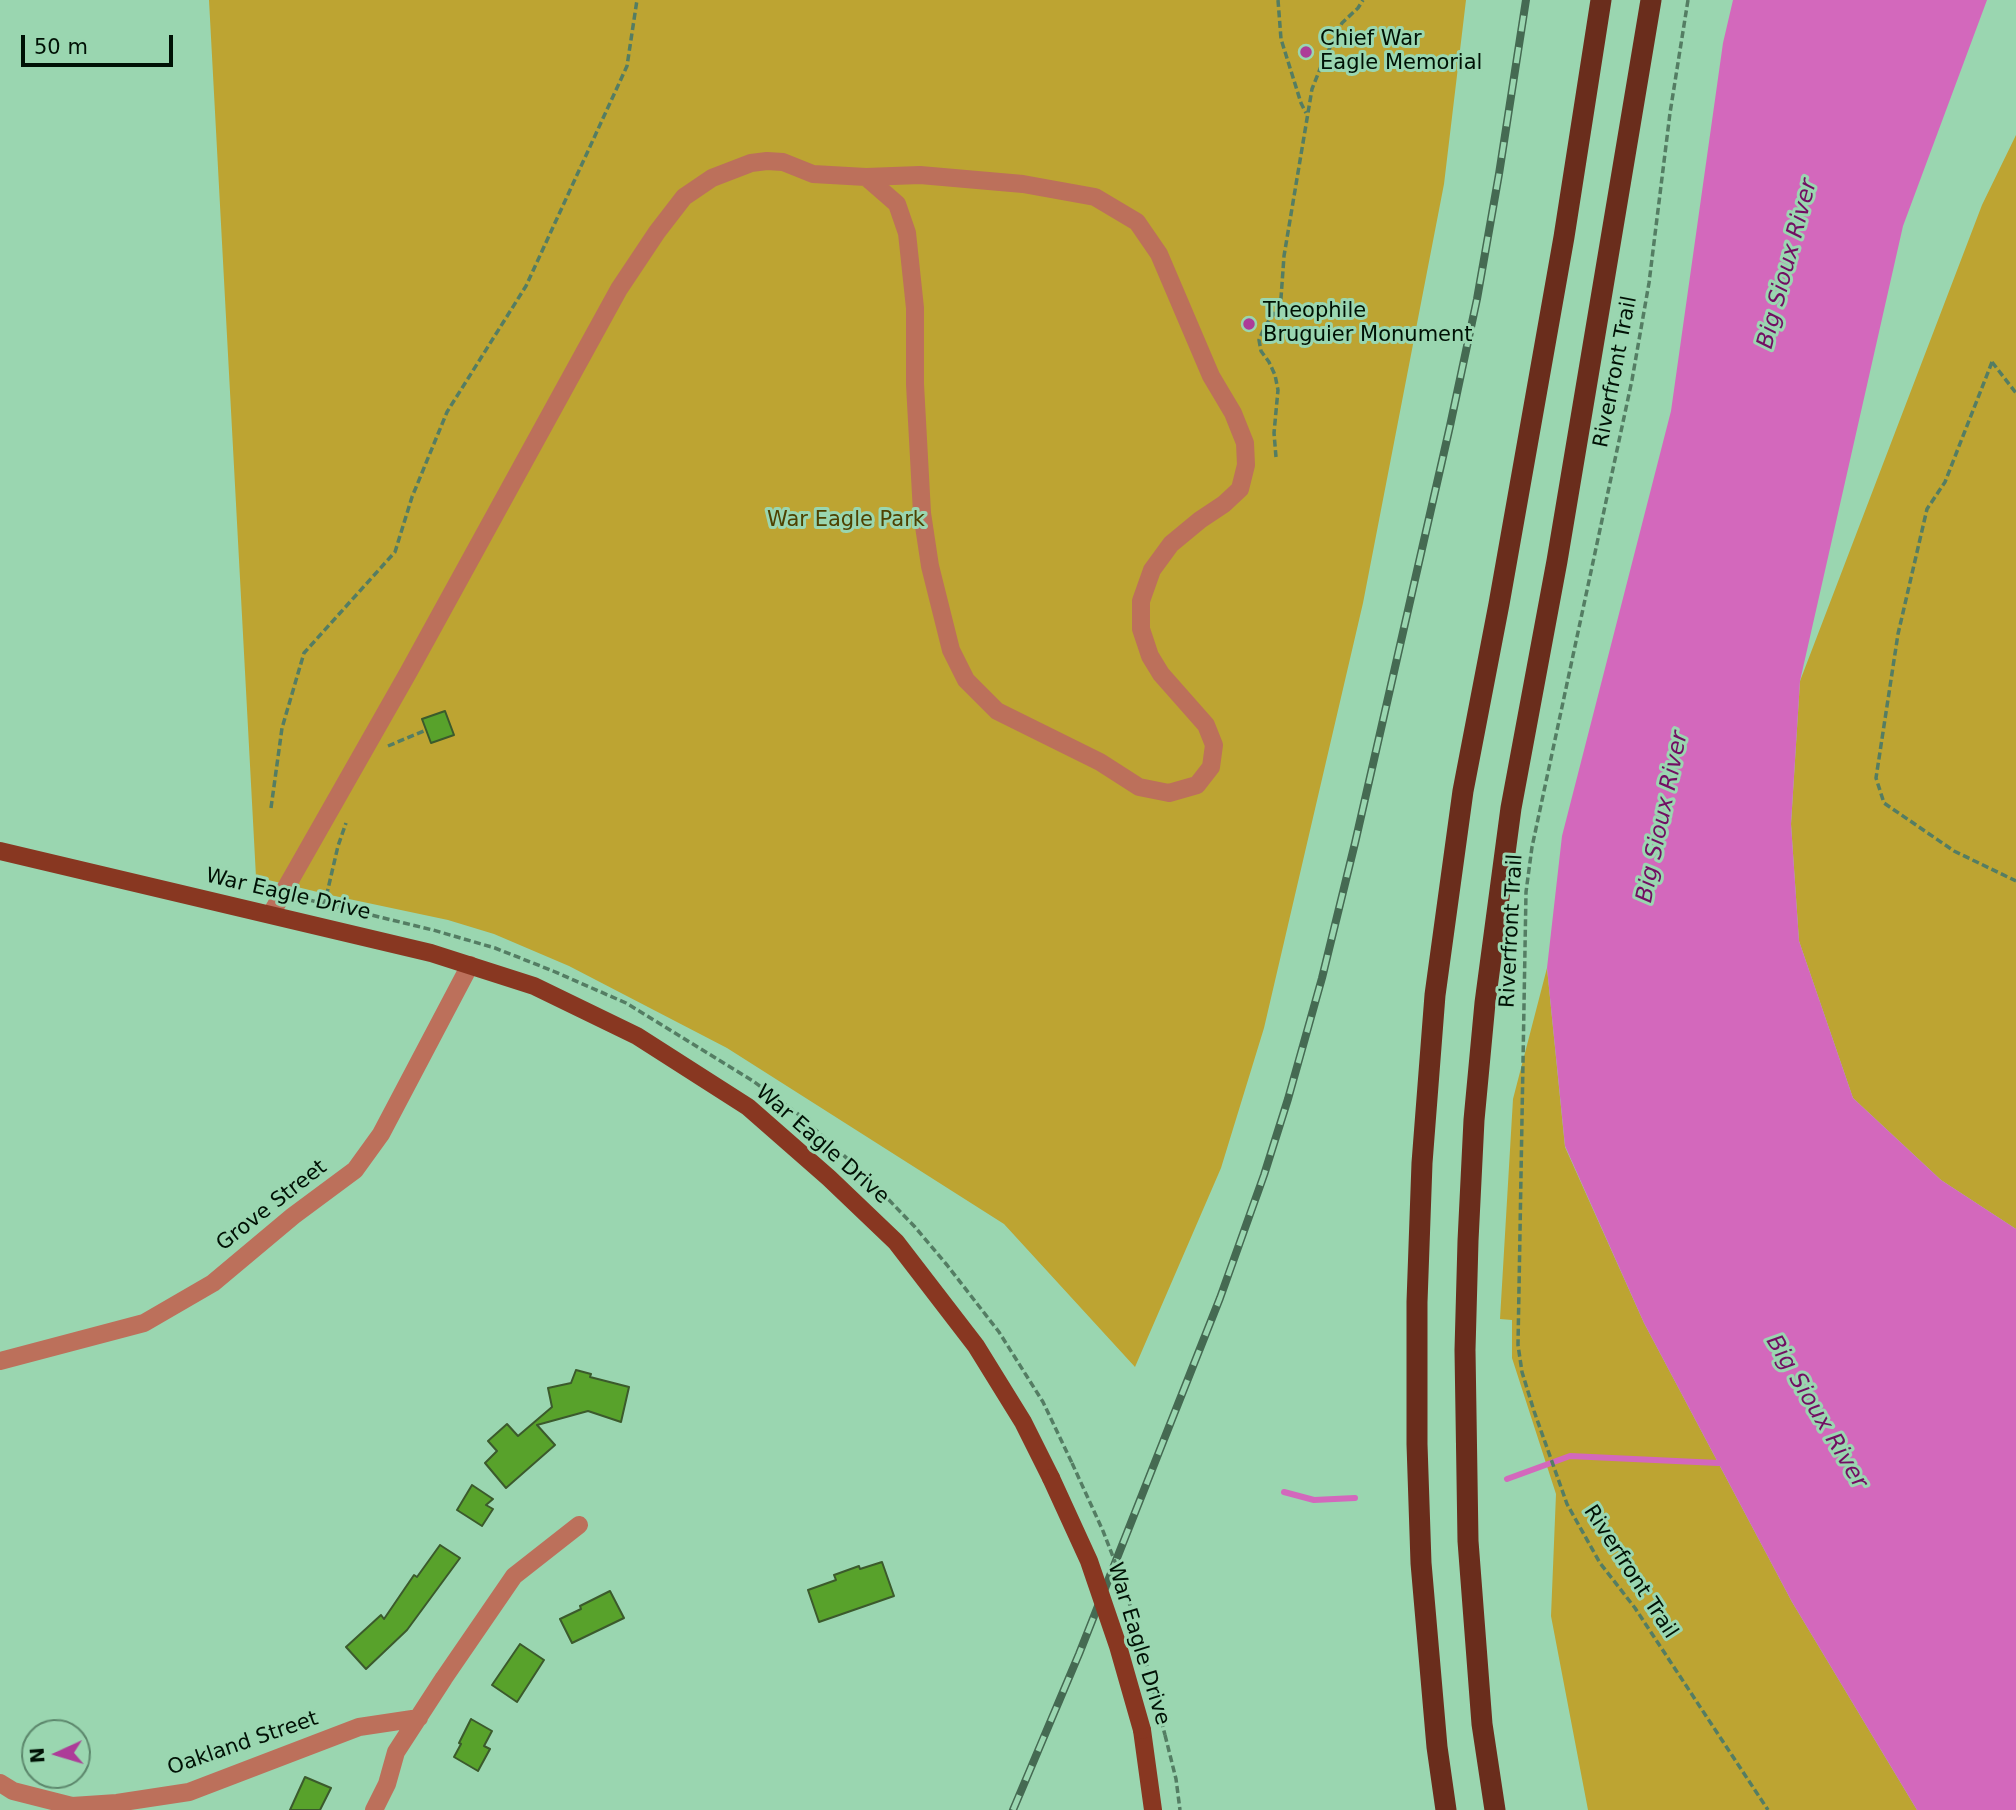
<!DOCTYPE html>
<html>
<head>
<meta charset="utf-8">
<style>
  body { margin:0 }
  #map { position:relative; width:2016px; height:1810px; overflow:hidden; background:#9ad6b0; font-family:"DejaVu Sans",sans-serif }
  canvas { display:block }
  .north { position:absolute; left:21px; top:1719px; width:70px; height:70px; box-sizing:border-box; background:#9ad6b0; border:2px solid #5c876c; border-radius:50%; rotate:266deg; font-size:19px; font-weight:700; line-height:28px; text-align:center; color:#001105 }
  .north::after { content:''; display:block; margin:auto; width:24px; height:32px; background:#ad3c98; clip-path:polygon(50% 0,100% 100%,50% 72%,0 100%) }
  .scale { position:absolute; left:21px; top:35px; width:152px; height:32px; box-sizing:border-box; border:4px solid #001105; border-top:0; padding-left:9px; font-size:21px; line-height:24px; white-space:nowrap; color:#001105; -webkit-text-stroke:5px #9ad6b0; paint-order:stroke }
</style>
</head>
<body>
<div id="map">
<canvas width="2016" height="1810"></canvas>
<div class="north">N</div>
<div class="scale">50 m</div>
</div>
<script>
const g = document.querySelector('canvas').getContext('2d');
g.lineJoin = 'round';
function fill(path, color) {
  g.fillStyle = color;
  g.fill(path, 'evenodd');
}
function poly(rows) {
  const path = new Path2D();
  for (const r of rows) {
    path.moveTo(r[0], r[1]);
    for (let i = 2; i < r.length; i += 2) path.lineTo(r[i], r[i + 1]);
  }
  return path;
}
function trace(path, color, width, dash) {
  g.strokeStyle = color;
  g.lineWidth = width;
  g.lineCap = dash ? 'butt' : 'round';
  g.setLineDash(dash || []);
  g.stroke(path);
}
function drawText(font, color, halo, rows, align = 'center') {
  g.font = font + ' "DejaVu Sans",sans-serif';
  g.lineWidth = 6;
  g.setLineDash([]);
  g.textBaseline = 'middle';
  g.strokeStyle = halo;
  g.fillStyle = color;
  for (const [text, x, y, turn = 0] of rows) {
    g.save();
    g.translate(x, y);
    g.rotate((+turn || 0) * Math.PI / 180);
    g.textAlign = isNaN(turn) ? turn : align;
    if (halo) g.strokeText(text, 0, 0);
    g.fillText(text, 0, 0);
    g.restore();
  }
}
const green = poly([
  [209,0,1466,0,1444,184,1363,603,1264,1028,1221,1168,1135,1367,1004,1224,727,1048,569,966,494,934,448,920,330,895,256,877],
  [2016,135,2016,1229,1941,1180,1853,1098,1799,941,1791,824,1800,681,1982,205],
  [1547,968,1565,1147,1644,1323,1792,1602,1917,1810,1588,1810,1551,1616,1556,1494,1512,1358,1512,1320,1500,1319,1513,1099]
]);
const water = poly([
  [1733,0,1987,0,1903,226,1800,681,1791,824,1799,941,1853,1098,1941,1180,2016,1229,2016,1810,1917,1810,1792,1602,1644,1323,1565,1146,1547,968,1562,836,1671,411,1723,43]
]);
const stream = poly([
  [1507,1479,1570,1456,1718,1463],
  [1284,1492,1314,1500,1355,1498]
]);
const building = poly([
  [445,711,454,735,431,743,422,719,445,711],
  [576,1370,591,1374,590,1377,629,1387,621,1422,588,1411,537,1425,555,1445,506,1488,485,1463,497,1451,488,1441,507,1424,518,1436,552,1407,548,1388,571,1383,576,1370],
  [472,1485,493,1499,486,1505,493,1509,482,1526,457,1510,472,1485],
  [440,1545,460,1558,407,1630,366,1669,346,1647,381,1615,384,1619,414,1575,417,1577,440,1545],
  [882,1562,894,1596,819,1622,808,1590,836,1580,834,1575,859,1566,860,1569,882,1562],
  [610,1591,624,1618,572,1643,560,1619,581,1609,580,1606,610,1591],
  [520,1644,544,1660,517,1702,492,1685,520,1644],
  [471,1719,492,1731,484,1746,490,1749,478,1771,454,1757,461,1744,459,1743,471,1719],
  [305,1777,331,1788,320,1810,290,1810,305,1777]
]);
const path = poly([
  [1278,0,1281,39,1301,103,1306,113],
  [1688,0,1670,113,1649,283,1632,380,1532,847,1526,892,1518,1345,1522,1372,1534,1411,1567,1504,1600,1563,1635,1608,1768,1810],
  [1992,362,1945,482,1927,509,1898,634,1876,778,1884,803,1954,851,2016,881],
  [1992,362,2016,393],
  [1276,457,1274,433,1278,390,1275,375,1269,362,1261,351,1259,340,1265,326,1276,311,1281,298,1284,256,1312,89,1322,64,1342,23,1358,8,1363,0],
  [388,746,426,730],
  [271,808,282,728,304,653,395,552,412,497,447,412,526,286,627,66,637,0],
  [301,898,433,930,495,948,553,971,626,1003,753,1081,798,1114,862,1172,915,1227,947,1265,999,1332,1043,1402,1072,1463],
  [324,906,338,846,346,823],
  [1165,1735,1176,1779,1180,1810]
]);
const minor = poly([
  [920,175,1023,184,1095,197,1137,222,1159,254,1211,376,1233,413,1245,443,1246,465,1240,489,1224,504,1200,520,1171,544,1152,570,1141,601,1141,629,1150,656,1161,674,1206,725,1214,745,1211,767,1197,785,1169,793,1139,787,1100,762,997,711,966,680,951,650,930,566,922,513,915,384,915,308,907,233,897,204,866,177,920,175],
  [271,914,408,673,619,289,657,232,684,197,712,178,751,163,767,161,783,162,813,174,866,177],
  [0,1361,144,1323,213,1283,293,1216,355,1170,381,1134,470,965],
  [0,1783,13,1791,72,1806,117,1803,189,1792,359,1727,419,1718],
  [374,1810,387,1784,396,1752,444,1678,514,1576,579,1525]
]);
const major = poly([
  [0,851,431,953,534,986,637,1036,748,1107,829,1178,896,1242,976,1346,1023,1422,1051,1478],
  [1142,1730,1153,1810]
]);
const highway = poly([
  [1446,1810,1437,1747,1421,1563,1417,1444,1417,1302,1422,1163,1435,995,1463,791,1499,604,1564,237,1601,0],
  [1495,1810,1482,1724,1468,1541,1465,1350,1468,1241,1474,1120,1485,1003,1511,808,1557,561,1651,0]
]);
const rail = poly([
  [1013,1810,1079,1654,1220,1298,1264,1175,1288,1099,1322,978,1355,843,1450,426,1477,299,1499,174,1526,0]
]);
const pathBridge = poly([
  [1072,1463,1103,1531,1124,1585,1141,1642,1165,1735]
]);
const majorBridge = poly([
  [1051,1478,1089,1561,1118,1646,1142,1730]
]);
const markers = [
  [1306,52,7,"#ad3c98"],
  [1249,324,7,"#ad3c98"]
];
const poiNames = [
  ["Chief War",1320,40],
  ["Eagle Memorial",1320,64],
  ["Theophile",1263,312],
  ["Bruguier Monument",1263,336]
];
const streetNames = [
  ["Riverfront Trail",1616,372,-79],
  ["War Eagle Drive",288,895,13],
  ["Riverfront Trail",1512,931,-87],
  ["War Eagle Drive",822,1145,41],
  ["Grove Street",272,1206,-38],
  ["Riverfront Trail",1630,1572,57],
  ["War Eagle Drive",1138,1644,73],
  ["Oakland Street",243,1744,-19]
];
const parkNames = [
  ["War Eagle Park",846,521]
];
const waterNames = [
  ["Big Sioux River",1788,264,-75],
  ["Big Sioux River",1663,817,-78],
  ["Big Sioux River",1816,1412,59]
];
fill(green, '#bda432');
fill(water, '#d368bc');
trace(stream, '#d368bc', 6);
fill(building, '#58a22b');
trace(building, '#3b5a2c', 2);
trace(path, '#547d63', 3.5, [7, 3.5]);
trace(minor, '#bc705b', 18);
trace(major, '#883721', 18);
trace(highway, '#6a2d1c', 21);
trace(rail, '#456a52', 8);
trace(rail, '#9ad6b0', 5, [16]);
trace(pathBridge, '#547d63', 3.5, [7, 3.5]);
trace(majorBridge, '#883721', 18);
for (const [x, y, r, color] of markers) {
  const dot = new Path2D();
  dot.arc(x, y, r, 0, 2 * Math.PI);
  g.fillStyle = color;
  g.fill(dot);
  trace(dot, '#9ad6b0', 2.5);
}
drawText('21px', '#001105', '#9ad6b0', poiNames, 'left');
drawText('21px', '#001105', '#9ad6b0', streetNames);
drawText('21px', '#4e4100', '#9ad6b0', parkNames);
drawText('italic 23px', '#720d62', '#9ad6b0', waterNames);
</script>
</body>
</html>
